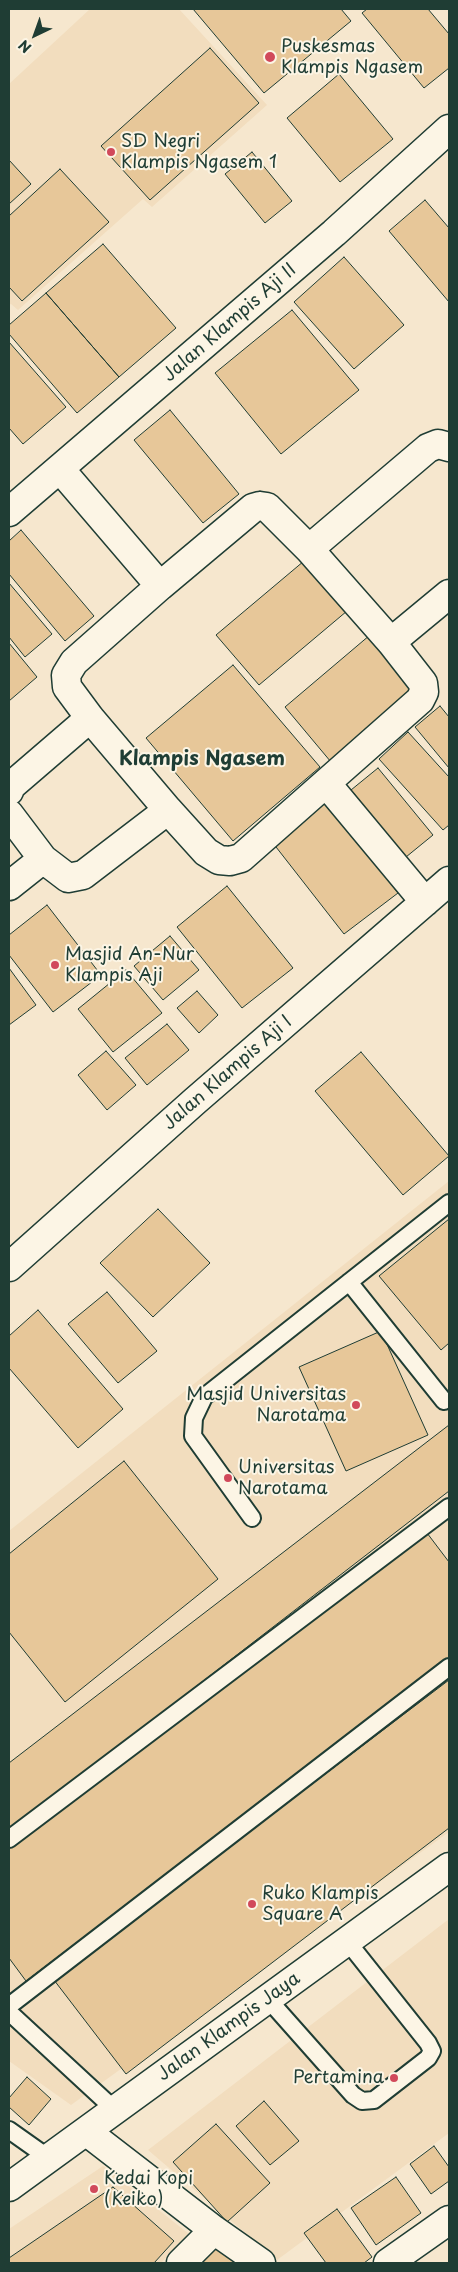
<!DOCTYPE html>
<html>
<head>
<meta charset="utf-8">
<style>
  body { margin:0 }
  #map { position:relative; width:458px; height:2272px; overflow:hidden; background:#f6e7ce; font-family:"Playpen Sans",sans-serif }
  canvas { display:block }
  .frame { position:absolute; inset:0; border:10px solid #1f3d34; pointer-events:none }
  .north { position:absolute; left:10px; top:10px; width:50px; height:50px; -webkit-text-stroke:4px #fcf5e5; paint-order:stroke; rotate:222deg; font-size:14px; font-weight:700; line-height:20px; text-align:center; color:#1f3d34 }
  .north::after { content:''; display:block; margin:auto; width:18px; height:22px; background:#1f3d34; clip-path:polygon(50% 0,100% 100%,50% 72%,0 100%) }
</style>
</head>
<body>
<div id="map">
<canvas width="458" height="2272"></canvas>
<div class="frame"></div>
<div class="north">N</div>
</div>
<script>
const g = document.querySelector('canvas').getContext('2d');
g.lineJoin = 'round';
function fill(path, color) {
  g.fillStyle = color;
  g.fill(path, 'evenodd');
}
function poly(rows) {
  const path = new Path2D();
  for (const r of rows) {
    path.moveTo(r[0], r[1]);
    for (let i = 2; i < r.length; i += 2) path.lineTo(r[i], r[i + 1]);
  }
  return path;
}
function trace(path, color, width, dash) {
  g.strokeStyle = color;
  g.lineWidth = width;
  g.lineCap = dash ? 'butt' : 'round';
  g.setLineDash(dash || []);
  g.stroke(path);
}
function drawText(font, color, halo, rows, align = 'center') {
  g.font = font + ' "Playpen Sans",sans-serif';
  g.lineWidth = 4;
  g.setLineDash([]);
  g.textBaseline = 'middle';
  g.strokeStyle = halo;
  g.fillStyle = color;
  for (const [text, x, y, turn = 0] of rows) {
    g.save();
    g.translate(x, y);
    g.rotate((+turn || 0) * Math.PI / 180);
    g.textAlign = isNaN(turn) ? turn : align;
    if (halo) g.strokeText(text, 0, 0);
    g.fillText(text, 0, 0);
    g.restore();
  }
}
const built = poly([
  [90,9,179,9,267,105,152,207,143,199,18,310,11,304,9,305,9,84],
  [449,1181,449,1832,71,2105,9,2061,9,1531],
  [449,1919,449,2133,277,2260,148,2150],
  [103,2166,189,2234,161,2263,9,2263,9,2229]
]);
const building = poly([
  [193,9,341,9,351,21,264,93,193,9],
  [367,9,428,9,449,34,449,68,424,88,362,13,367,9],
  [210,48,259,103,150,200,101,146,210,48],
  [339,74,393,139,340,182,287,118,339,74],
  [252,152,292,201,265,223,225,174,252,152],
  [9,160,31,184,9,204,9,160],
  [60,169,109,222,22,301,9,287,9,216,60,169],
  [425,200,449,228,449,302,389,231,425,200],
  [103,244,176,328,119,377,46,293,103,244],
  [344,257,404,325,354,369,294,302,344,257],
  [46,293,119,377,77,413,9,334,9,325,46,293],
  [292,310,359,390,281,454,215,373,292,310],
  [9,342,66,407,23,444,9,428,9,342],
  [170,410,239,494,203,523,134,440,170,410],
  [21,530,94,616,65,641,9,574,9,541,21,530],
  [304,561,347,611,259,685,216,635,304,561],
  [9,583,52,634,25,657,9,637,9,583],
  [370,635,417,690,331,762,285,707,370,635],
  [9,643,37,677,9,701,9,643],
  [233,665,320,767,233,841,146,738,233,665],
  [440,706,449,717,449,768,415,727,440,706],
  [408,732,449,777,449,825,443,830,379,759,408,732],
  [378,768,433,835,406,857,351,790,378,768],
  [323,796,398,893,344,934,269,838,323,796],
  [227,886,293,968,242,1008,177,927,227,886],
  [47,905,101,975,53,1012,9,955,9,935,47,905],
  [170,936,199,970,163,1000,134,966,170,936],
  [9,968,36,1005,9,1025,9,968],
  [126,970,162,1013,113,1052,78,1009,126,970],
  [197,991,218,1015,199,1033,177,1008,197,991],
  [167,1024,189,1050,147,1085,125,1058,167,1024],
  [106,1051,136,1085,107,1110,78,1075,106,1051],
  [361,1052,449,1156,403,1195,315,1091,361,1052],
  [158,1209,210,1263,153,1317,100,1263,158,1209],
  [449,1219,449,1343,441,1350,379,1276,449,1219],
  [107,1292,157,1351,118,1383,68,1324,107,1292],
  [38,1310,123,1409,78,1448,9,1368,9,1336,38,1310],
  [381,1331,428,1435,346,1471,299,1367,381,1331],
  [449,1425,449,1491,9,1831,9,1763,449,1425],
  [124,1461,218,1579,65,1702,9,1632,9,1554,124,1461],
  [424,1529,449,1562,449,1659,26,1981,9,1958,9,1845,424,1529],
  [449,1680,449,1828,126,2074,54,1980,449,1680],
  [27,2077,51,2099,29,2125,9,2107,9,2098,27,2077],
  [264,2101,299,2141,270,2165,236,2126,264,2101],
  [216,2124,270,2183,227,2222,173,2162,216,2124],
  [434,2146,449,2167,449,2181,431,2194,410,2164,434,2146],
  [396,2177,421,2213,376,2245,351,2208,396,2177],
  [113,2187,174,2241,154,2263,9,2263,9,2258,113,2187],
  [337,2209,372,2257,364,2263,326,2263,304,2233,337,2209],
  [213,2241,245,2263,197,2263,213,2241]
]);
const lane = poly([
  [349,1282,444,1401],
  [252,1518,193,1436,194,1418,204,1397,449,1203],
  [9,1839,449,1507],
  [267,1998,353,2095,362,2101,374,2100,428,2058,432,2051,428,2043,347,1941],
  [9,2006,449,1667],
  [9,2012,115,2110],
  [9,2130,50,2159]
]);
const street = poly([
  [60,469,160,586],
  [260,506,267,507,309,549,391,642,423,683,424,692,420,700,241,858,230,861,219,860,206,852,168,810,90,718,67,687,66,675,74,662,160,586,253,508,260,506],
  [9,512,334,233,449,129],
  [309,549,428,448,438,444,449,447],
  [391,642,449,594],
  [326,783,425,902],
  [9,791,11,786,90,718],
  [9,814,43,859,68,878,83,875,168,810],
  [9,886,43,859],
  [9,1267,195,1101,449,881],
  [87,2132,214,2230,261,2263],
  [181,2263,214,2230],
  [388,2263,449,2220]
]);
const secondary = poly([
  [9,2187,449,1867]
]);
const markers = [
  [270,57,6,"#d1495b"],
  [111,152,5,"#d1495b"],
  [55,965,5,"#d1495b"],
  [356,1405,5,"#d1495b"],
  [228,1478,5,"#d1495b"],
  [252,1904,5,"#d1495b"],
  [394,2078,5,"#d1495b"],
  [94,2189,5,"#d1495b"]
];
const poiNames = [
  ["Puskesmas",281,47],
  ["Klampis Ngasem",281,68],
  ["SD Negri",121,142],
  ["Klampis Ngasem 1",121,163],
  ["Masjid An-Nur",65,955],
  ["Klampis Aji",65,976],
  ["Masjid Universitas",346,1395,"right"],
  ["Narotama",346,1416,"right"],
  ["Universitas",238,1468],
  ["Narotama",238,1489],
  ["Ruko Klampis",262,1894],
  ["Square A",262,1915],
  ["Pertamina",384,2078,"right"],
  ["Kedai Kopi",104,2179],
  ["(Keiko)",104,2200]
];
const streetNames = [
  ["Jalan Klampis Aji II",230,323,-41],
  ["Jalan Klampis Aji I",228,1073,-41],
  ["Jalan Klampis Jaya",229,2027,-36]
];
const quarterNames = [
  ["Klampis Ngasem",202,759]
];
fill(built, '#f2ddbe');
fill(building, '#e7c799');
trace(building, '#1f3d34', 1);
trace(lane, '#1f3d34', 20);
trace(street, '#1f3d34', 31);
trace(secondary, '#1f3d34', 31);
trace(lane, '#fcf5e5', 16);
trace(street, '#fcf5e5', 28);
trace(secondary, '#fcf5e5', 28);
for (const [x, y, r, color] of markers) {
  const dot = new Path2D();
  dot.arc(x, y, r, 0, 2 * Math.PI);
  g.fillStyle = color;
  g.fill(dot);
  trace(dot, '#fcf5e5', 2);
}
drawText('18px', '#1f3d34', '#fcf5e5', poiNames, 'left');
drawText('18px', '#1f3d34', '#fcf5e5', streetNames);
drawText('bold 20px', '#1f3d34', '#fcf5e5', quarterNames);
</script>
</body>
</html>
